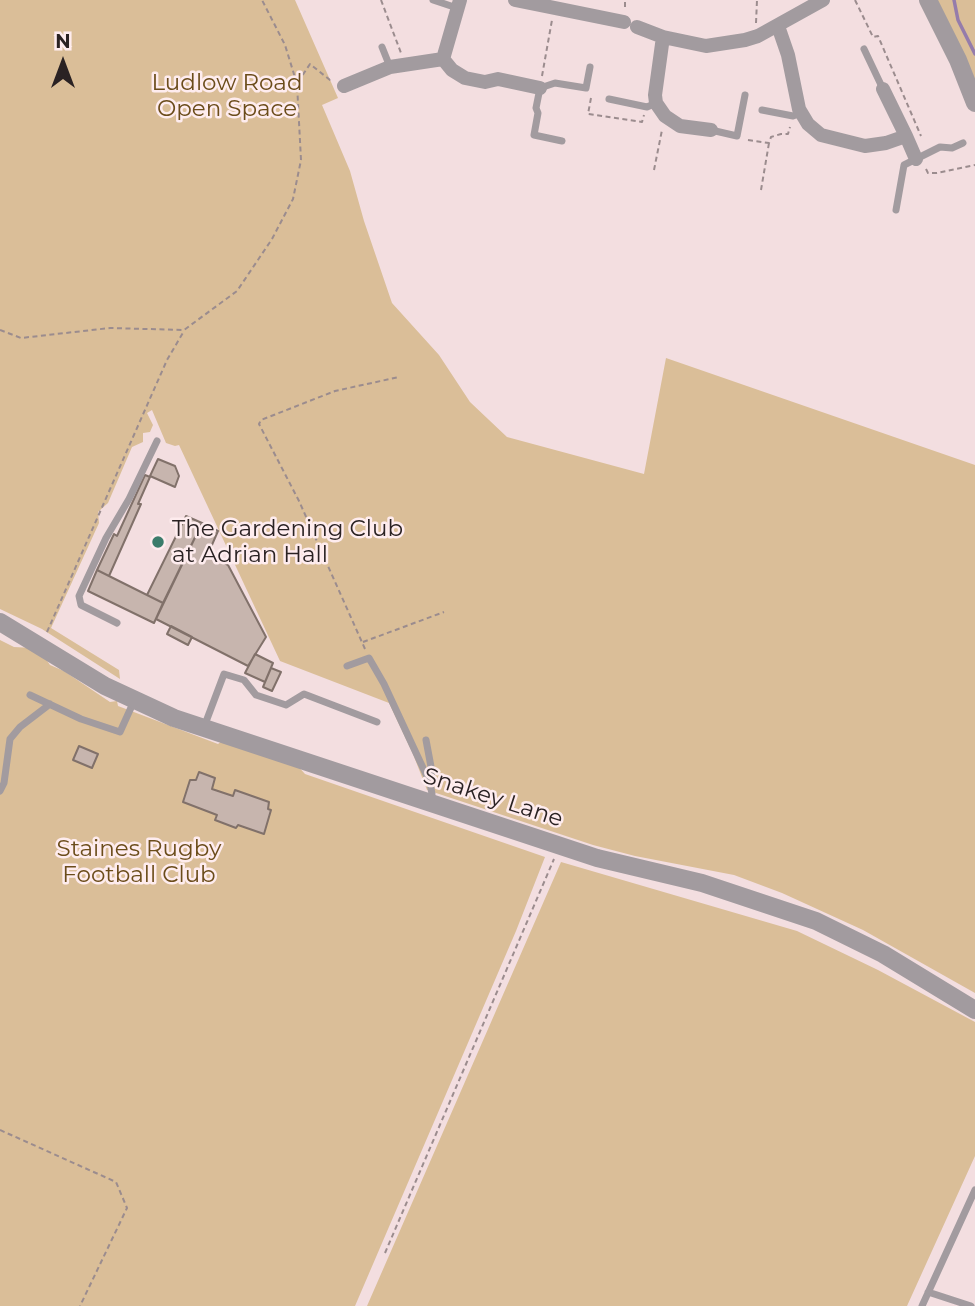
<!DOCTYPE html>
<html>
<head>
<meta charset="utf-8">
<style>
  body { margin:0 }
  #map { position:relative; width:975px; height:1306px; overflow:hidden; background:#f3dee0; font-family:Montserrat,sans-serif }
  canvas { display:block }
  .north { position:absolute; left:28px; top:28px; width:70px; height:70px; -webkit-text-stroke:5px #feecee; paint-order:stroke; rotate:0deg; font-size:19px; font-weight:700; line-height:28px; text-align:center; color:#2a2223 }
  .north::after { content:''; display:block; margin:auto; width:24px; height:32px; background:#2a2223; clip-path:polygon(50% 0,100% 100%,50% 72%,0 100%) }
</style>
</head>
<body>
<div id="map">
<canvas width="975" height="1306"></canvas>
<div class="north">N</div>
</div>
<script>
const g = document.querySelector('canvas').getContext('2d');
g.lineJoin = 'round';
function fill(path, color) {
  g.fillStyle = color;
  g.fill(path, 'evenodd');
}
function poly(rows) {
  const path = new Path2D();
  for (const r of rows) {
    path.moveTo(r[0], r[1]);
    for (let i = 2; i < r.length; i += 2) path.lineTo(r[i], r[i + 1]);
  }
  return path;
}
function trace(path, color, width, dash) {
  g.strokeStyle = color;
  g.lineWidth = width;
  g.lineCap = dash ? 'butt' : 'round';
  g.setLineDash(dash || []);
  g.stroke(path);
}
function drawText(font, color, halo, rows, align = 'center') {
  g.font = font + ' Montserrat,sans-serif';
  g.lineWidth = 5;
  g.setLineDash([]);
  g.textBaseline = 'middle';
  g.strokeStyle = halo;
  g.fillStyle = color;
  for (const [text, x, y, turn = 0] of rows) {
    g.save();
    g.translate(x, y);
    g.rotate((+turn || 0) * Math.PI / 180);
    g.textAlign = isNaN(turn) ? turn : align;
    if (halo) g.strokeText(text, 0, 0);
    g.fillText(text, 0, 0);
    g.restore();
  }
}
const green = poly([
  [0,0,295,0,338,98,322,105,350,171,364,221,392,303,439,355,470,402,507,437,644,474,666,358,975,465,975,993,863,930,782,893,734,875,635,856,593,845,427,790,413,754,389,703,280,661,179,445,175,446,166,443,152,410,147,413,153,425,150,432,143,433,143,442,132,447,108,503,98,512,99,523,51,628,119,670,120,679,42,629,0,609],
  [933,0,975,0,975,83],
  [0,640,14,647,33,648,44,656,50,665,64,671,110,702,117,701,118,706,218,744,222,741,296,764,305,774,545,857,516,931,355,1306,0,1306],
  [561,862,797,931,878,970,975,1022,975,1156,907,1306,367,1306]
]);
const stream = poly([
  [954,0,958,20,975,54]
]);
const building = poly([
  [158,459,175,466,179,476,175,487,150,476,158,459],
  [145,475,150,477,138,504,141,504,109,576,97,570,114,534,117,536,145,475],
  [186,516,202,523,163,603,147,595,186,516],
  [202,523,218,531,208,554,228,565,266,637,248,666,156,619,202,523],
  [97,570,163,603,154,623,88,591,97,570],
  [171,626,192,637,188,645,167,634,171,626],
  [255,654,273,663,265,682,245,673,255,654],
  [271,668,281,672,272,691,263,687,271,668],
  [79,746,98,754,92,768,73,760,79,746],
  [199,772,215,778,212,789,233,796,235,790,269,802,268,809,271,810,264,834,238,825,236,828,215,820,217,815,183,802,190,780,196,780,199,772]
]);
const path = poly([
  [381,0,401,53],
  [855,0,873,37,878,36,921,136],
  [625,7,625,0],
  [756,23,757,0],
  [542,76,552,20],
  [298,82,310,64,330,80,333,80],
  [591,98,588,114,642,122,644,115],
  [748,140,769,143,771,137,781,134,788,134,790,127],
  [926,169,928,173,937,173,975,165],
  [654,170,662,130],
  [761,190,769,143],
  [0,330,21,338,110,328,184,330,237,291,272,239,293,199,301,160,297,84,285,45,262,0],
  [47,632,167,360,184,331],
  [363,642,444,612],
  [365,649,299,501,259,424,261,420,335,391,399,377],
  [0,1130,116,1182,127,1208,80,1306],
  [385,1253,554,859]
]);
const service = poly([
  [433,0,457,8],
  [382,47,390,67],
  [864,49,883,89],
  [609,99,647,107,656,103],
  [762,110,793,116,801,113],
  [711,130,737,136,745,95],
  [562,141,534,135,538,113,536,108,540,88,555,83,586,88,590,67],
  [896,210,904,165,940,147,952,148,963,143],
  [117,623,81,605,79,596,106,538,129,499,157,441],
  [347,666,369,658,384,684,430,783,432,794,431,802],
  [30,695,81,719,120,732,134,701],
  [204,727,224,674,244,680,256,695,286,705,304,694,377,722],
  [426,740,432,772,430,782],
  [0,791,4,783,10,739,20,727,50,704],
  [928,1292,971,1306],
  [922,1306,975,1190]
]);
const minor = poly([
  [515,0,624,22],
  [778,26,788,55,799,109,808,124,821,135,865,146,886,143,906,136,916,159],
  [637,27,663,37,706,46,745,40,758,36,823,0],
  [663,37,655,95,656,103,665,116,680,126,711,130],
  [443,59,452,70,465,78,485,82,498,79,540,88],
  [344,86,390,67,443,59,460,0],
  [883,89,906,136]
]);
const tertiary = poly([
  [928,0,958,60,975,103],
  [0,622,105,686,174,718,597,858,702,883,816,921,883,954,975,1010]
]);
const markers = [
  [158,542,7,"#3b7c6b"]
];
const parkNames = [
  ["Ludlow Road",227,83],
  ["Open Space",227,109],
  ["Staines Rugby",139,849],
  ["Football Club",139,875]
];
const poiNames = [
  ["The Gardening Club",172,529],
  ["at Adrian Hall",172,555]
];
const streetNames = [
  ["Snakey Lane",493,798,18]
];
fill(green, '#dabe98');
trace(stream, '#957cab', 3.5);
fill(building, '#c7b5ae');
trace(building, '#81716a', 2);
trace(path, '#9b8c8e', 2, [5, 3.5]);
trace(service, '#a29b9f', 7);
trace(minor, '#a29b9f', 14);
trace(tertiary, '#a29b9f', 18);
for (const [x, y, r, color] of markers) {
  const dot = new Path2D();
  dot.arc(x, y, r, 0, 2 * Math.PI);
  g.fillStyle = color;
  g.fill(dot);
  trace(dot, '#feecee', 2.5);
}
drawText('23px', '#6b4c1a', '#feecee', parkNames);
drawText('23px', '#2a2223', '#feecee', poiNames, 'left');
drawText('23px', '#2a2223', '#feecee', streetNames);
</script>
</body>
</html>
